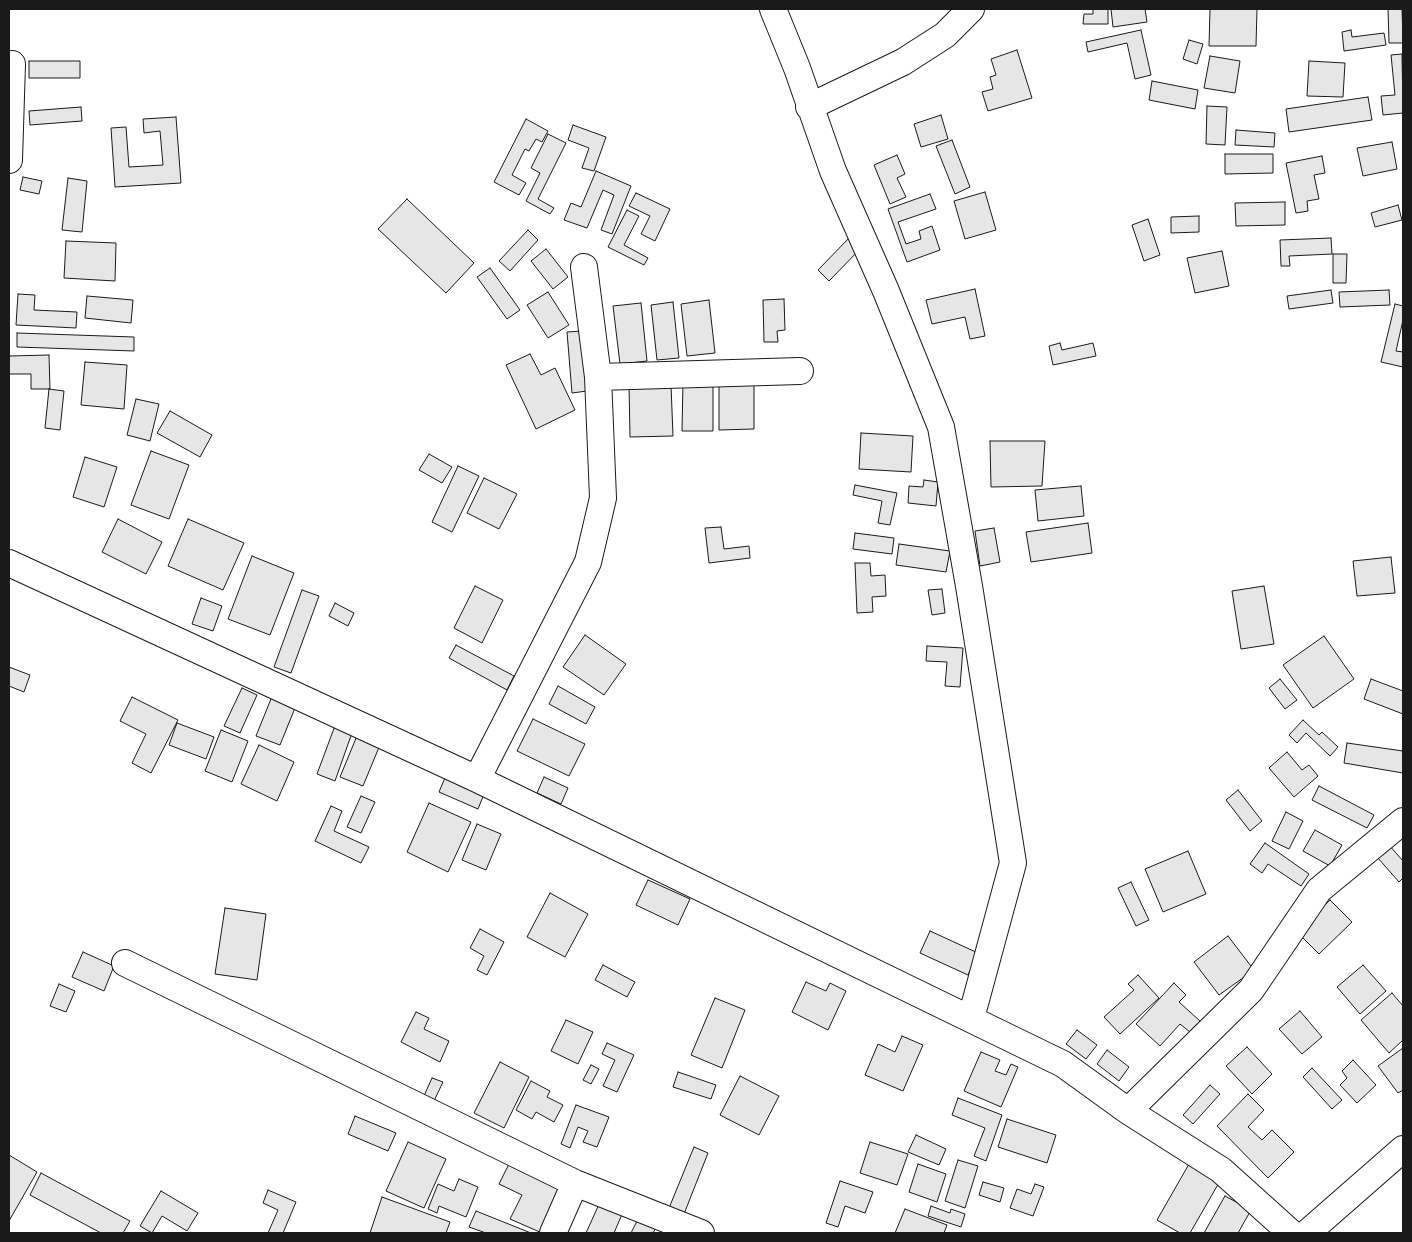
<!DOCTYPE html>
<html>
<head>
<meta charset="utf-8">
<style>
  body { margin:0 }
  #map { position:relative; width:1412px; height:1242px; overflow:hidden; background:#fff; font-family:"DejaVu Sans",sans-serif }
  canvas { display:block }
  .frame { position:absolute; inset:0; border:10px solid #1a1a1a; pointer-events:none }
</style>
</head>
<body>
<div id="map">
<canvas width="1412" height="1242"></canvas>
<div class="frame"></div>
</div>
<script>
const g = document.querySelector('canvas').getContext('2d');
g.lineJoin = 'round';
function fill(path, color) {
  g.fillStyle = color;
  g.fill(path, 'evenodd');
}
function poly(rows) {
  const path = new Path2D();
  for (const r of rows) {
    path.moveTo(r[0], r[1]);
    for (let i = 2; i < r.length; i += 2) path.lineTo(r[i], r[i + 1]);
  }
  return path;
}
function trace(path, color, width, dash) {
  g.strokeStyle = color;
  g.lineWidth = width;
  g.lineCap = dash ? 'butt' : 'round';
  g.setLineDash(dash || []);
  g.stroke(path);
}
const building = poly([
  [1093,9,1108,9,1108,24,1083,24,1084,14,1093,14,1093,9],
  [1111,9,1145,9,1147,22,1113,27,1111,9],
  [1210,9,1257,9,1256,46,1209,46,1210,9],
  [1388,9,1402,9,1403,43,1389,43,1388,9],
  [1141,30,1151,75,1135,79,1127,43,1088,52,1086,42,1141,30],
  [1351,30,1352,37,1384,33,1386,45,1344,51,1342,32,1351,30],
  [1189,40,1203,44,1197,64,1183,59,1189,40],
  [1017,50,1032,98,988,111,982,92,993,89,990,77,996,75,991,59,1017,50],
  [1402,54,1403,113,1383,115,1381,96,1395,95,1391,55,1402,54],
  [1210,56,1240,61,1235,93,1204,88,1210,56],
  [29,61,80,61,80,78,29,78,29,61],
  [1309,61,1345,63,1343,97,1307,96,1309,61],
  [1152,81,1198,90,1195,109,1149,100,1152,81],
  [1368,97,1372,120,1289,132,1286,109,1368,97],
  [1207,106,1227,107,1225,145,1206,144,1207,106],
  [81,107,82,121,30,125,29,111,81,107],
  [941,115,948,139,921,147,914,124,941,115],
  [176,117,181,183,115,187,111,128,126,127,129,167,163,165,160,131,144,133,143,119,176,117],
  [526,119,548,131,542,142,536,139,529,151,525,149,512,175,526,183,519,195,494,182,526,119],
  [573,125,606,137,594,171,582,168,589,148,568,140,573,125],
  [1236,130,1275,133,1274,147,1235,145,1236,130],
  [548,134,566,143,538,199,554,208,550,214,526,201,540,173,531,168,548,134],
  [952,140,970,187,955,194,936,146,952,140],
  [1392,142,1397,169,1363,176,1357,148,1392,142],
  [1225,154,1273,154,1273,173,1225,174,1225,154],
  [897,155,905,174,897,178,906,197,890,204,874,165,897,155],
  [1322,156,1325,173,1314,175,1319,199,1307,201,1308,211,1296,213,1286,163,1322,156],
  [596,171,631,186,612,234,601,230,614,195,603,190,587,228,564,220,571,203,581,207,596,171],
  [23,177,42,181,39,194,20,190,23,177],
  [68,178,87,181,82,232,62,230,68,178],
  [985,192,996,230,965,239,954,201,985,192],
  [636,193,670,209,655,241,641,234,650,216,629,206,636,193],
  [930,194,936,209,898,222,906,244,921,239,919,231,932,226,940,250,907,262,888,209,930,194],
  [407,199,474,263,446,293,378,229,407,199],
  [1285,202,1285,225,1236,226,1235,203,1285,202],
  [1398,205,1402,220,1375,227,1371,213,1398,205],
  [627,210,639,216,624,245,648,258,644,265,608,247,627,210],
  [1199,216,1199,232,1171,233,1171,217,1199,216],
  [1148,219,1160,255,1144,261,1132,225,1148,219],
  [528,230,538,240,510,271,499,261,528,230],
  [850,237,861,248,829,281,818,270,850,237],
  [1331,238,1332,254,1289,256,1290,266,1281,266,1280,240,1331,238],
  [66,241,116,243,115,281,64,278,66,241],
  [546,249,568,277,553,289,531,261,546,249],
  [1222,251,1229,286,1195,293,1187,258,1222,251],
  [1333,254,1347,254,1346,283,1333,283,1333,254],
  [490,268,520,310,507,319,477,277,490,268],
  [975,289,985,336,970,339,965,317,932,324,926,300,975,289],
  [1331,290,1333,303,1289,309,1287,296,1331,290],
  [1389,290,1390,305,1340,307,1339,292,1389,290],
  [548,292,569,325,548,338,527,305,548,292],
  [18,294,35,295,34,310,77,312,76,328,16,325,18,294],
  [87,296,133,300,131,323,85,318,87,296],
  [784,299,785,330,777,331,778,342,764,342,763,300,784,299],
  [709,300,715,353,687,356,681,304,709,300],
  [673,302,679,358,657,360,651,305,673,302],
  [641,303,647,361,620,364,613,306,641,303],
  [1395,304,1403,306,1403,320,1396,351,1403,352,1403,367,1381,362,1395,304],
  [582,331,587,391,572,393,567,332,582,331],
  [17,333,134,337,134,351,17,347,17,333],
  [1060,343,1062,350,1093,343,1096,356,1053,365,1049,346,1060,343],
  [530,354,541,375,555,368,575,410,536,429,506,365,530,354],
  [49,355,50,389,31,389,31,374,9,374,9,356,49,355],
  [85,362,127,365,124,409,81,405,85,362],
  [683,381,713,381,713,431,682,431,683,381],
  [719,381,754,381,754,429,719,430,719,381],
  [671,385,673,436,630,437,629,386,671,385],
  [49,389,64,391,60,430,45,428,49,389],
  [136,399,159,404,150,441,127,435,136,399],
  [170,411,212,435,200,457,157,433,170,411],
  [861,433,913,436,911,472,859,469,861,433],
  [990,441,1045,441,1042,486,991,487,990,441],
  [151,451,189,465,169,519,131,505,151,451],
  [429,454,452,467,442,483,419,470,429,454],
  [85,457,117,467,104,507,73,497,85,457],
  [458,466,479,476,452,532,432,522,458,466],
  [484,478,517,494,499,529,467,513,484,478],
  [924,480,938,482,936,506,908,503,909,486,923,487,924,480],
  [855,485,897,493,890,525,878,523,882,501,853,495,855,485],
  [1081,486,1084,516,1038,521,1035,490,1081,486],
  [118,519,162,542,146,574,102,552,118,519],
  [188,519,244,543,223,590,168,566,188,519],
  [1088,523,1092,553,1031,562,1026,532,1088,523],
  [721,527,724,549,749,546,750,558,709,563,705,528,721,527],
  [994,528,1000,562,980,566,975,531,994,528],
  [855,533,894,538,892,554,853,549,855,533],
  [899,544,950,551,946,572,896,565,899,544],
  [252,556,294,573,270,635,228,619,252,556],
  [1391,557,1395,593,1357,596,1353,561,1391,557],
  [855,563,870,563,871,576,885,575,886,596,872,597,873,612,857,613,855,563],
  [475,586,503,600,482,643,454,628,475,586],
  [1264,586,1274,644,1241,649,1232,591,1264,586],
  [942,589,945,613,932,615,928,590,942,589],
  [302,590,319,596,291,673,274,667,302,590],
  [201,598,222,606,213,631,192,624,201,598],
  [335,603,354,613,348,626,329,616,335,603],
  [585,635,626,664,604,695,563,667,585,635],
  [1324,636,1354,679,1313,708,1283,665,1324,636],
  [456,645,514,676,507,690,449,658,456,645],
  [927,646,963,648,960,687,945,686,947,662,926,661,927,646],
  [9,667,30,675,24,692,9,686,9,667],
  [1280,679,1297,700,1285,709,1269,688,1280,679],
  [1371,679,1403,691,1403,714,1364,699,1371,679],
  [558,686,595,707,586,724,549,704,558,686],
  [242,688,257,695,240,733,224,726,242,688],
  [273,694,297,703,280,745,256,736,273,694],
  [132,697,178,720,151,773,132,763,146,734,120,721,132,697],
  [533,719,585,744,569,776,517,751,533,719],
  [1303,720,1319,735,1322,732,1338,747,1330,756,1306,733,1297,743,1289,735,1303,720],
  [177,723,214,737,206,759,169,745,177,723],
  [336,723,353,730,335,781,317,774,336,723],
  [221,730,248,741,232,782,205,771,221,730],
  [359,731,382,740,363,786,340,777,359,731],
  [1347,743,1403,751,1403,773,1344,763,1347,743],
  [259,745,294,762,277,801,241,784,259,745],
  [1287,752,1302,770,1309,765,1318,776,1294,797,1269,768,1287,752],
  [447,773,486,789,478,809,439,792,447,773],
  [544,777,568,788,561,804,537,793,544,777],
  [1319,786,1374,815,1367,828,1312,800,1319,786],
  [1238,790,1262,821,1250,831,1226,800,1238,790],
  [361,796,375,802,361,833,347,827,361,796],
  [429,803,471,822,448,872,407,852,429,803],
  [331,806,342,811,334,831,369,847,361,863,315,841,331,806],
  [1286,812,1303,821,1289,849,1272,841,1286,812],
  [477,824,501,834,486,870,462,860,477,824],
  [1315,830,1342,845,1330,866,1303,851,1315,830],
  [1265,843,1309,874,1301,886,1268,864,1262,873,1250,864,1265,843],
  [1389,845,1403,861,1403,878,1399,882,1377,857,1389,845],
  [1188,851,1206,894,1163,912,1145,869,1188,851],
  [648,880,690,899,678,925,636,905,648,880],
  [1131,882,1149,920,1136,926,1118,888,1131,882],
  [550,893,588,914,565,957,527,937,550,893],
  [1330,900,1352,922,1319,954,1297,932,1330,900],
  [225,908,266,914,257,980,215,974,225,908],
  [480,929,504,942,487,975,477,970,484,956,470,948,480,929],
  [930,931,978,953,968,975,920,953,930,931],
  [1228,936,1254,970,1219,995,1194,962,1228,936],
  [83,952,114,966,104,991,72,977,83,952],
  [603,965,635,982,627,997,595,980,603,965],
  [1363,965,1386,991,1360,1014,1337,987,1363,965],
  [1138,975,1159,998,1120,1034,1104,1017,1134,990,1128,984,1138,975],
  [806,982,826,991,830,983,846,991,828,1030,792,1012,806,982],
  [1174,983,1186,995,1179,1002,1200,1021,1190,1032,1180,1024,1160,1046,1136,1024,1174,983],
  [59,984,75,991,66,1012,50,1006,59,984],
  [1392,993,1403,1006,1403,1040,1389,1053,1361,1020,1392,993],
  [715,998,745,1010,722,1068,691,1055,715,998],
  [1300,1011,1322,1037,1302,1054,1279,1029,1300,1011],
  [416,1012,429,1018,424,1029,449,1041,440,1062,401,1042,416,1012],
  [566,1020,593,1032,578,1064,551,1051,566,1020],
  [1077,1030,1097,1045,1086,1059,1066,1044,1077,1030],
  [902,1036,923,1045,903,1091,865,1075,878,1044,895,1052,902,1036],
  [607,1043,634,1055,617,1092,603,1086,615,1060,602,1054,607,1043],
  [1247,1047,1272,1074,1252,1094,1226,1066,1247,1047],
  [1403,1048,1403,1090,1398,1093,1378,1066,1403,1048],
  [1107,1050,1129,1067,1119,1081,1097,1064,1107,1050],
  [981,1052,1000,1060,995,1071,1006,1075,1011,1064,1018,1067,1001,1107,964,1091,981,1052],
  [1353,1060,1376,1085,1357,1103,1340,1085,1347,1078,1342,1071,1353,1060],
  [500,1062,529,1077,504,1128,474,1113,500,1062],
  [591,1065,599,1069,591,1084,583,1080,591,1065],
  [1312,1068,1342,1100,1332,1109,1303,1077,1312,1068],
  [678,1072,716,1085,711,1099,673,1087,678,1072],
  [740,1076,779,1096,759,1135,720,1115,740,1076],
  [432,1078,443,1082,433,1103,423,1098,432,1078],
  [531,1081,550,1091,547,1097,563,1105,554,1122,536,1112,532,1119,516,1110,531,1081],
  [1210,1085,1220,1094,1193,1124,1183,1115,1210,1085],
  [1248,1094,1264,1110,1248,1127,1262,1140,1272,1130,1294,1152,1268,1178,1217,1126,1248,1094],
  [958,1098,1002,1115,986,1161,974,1156,985,1128,952,1115,958,1098],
  [576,1105,609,1117,597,1147,583,1142,588,1131,578,1127,570,1148,561,1144,576,1105],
  [355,1116,396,1133,388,1151,348,1134,355,1116],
  [1007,1119,1056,1135,1047,1163,998,1147,1007,1119],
  [916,1135,946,1149,939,1165,908,1152,916,1135],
  [408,1142,446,1159,424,1208,386,1191,408,1142],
  [870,1142,908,1154,897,1185,860,1173,870,1142],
  [694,1147,708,1153,684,1214,669,1208,694,1147],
  [9,1155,37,1172,9,1221,9,1155],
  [958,1160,978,1166,965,1208,945,1201,958,1160],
  [510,1162,564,1187,542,1233,510,1219,522,1195,499,1184,510,1162],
  [918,1164,946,1174,937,1202,909,1192,918,1164],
  [1189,1164,1220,1181,1190,1233,1180,1233,1157,1220,1189,1164],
  [41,1173,130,1221,123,1233,101,1233,30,1195,41,1173],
  [459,1179,478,1187,466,1217,439,1206,437,1213,428,1209,438,1184,454,1191,459,1179],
  [840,1181,873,1192,865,1213,845,1206,838,1227,826,1223,840,1181],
  [983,1182,1004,1188,1000,1202,979,1195,983,1182],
  [1035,1184,1044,1187,1033,1216,1010,1208,1017,1189,1031,1194,1035,1184],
  [268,1190,296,1202,283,1233,268,1233,278,1210,263,1203,268,1190],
  [161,1191,198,1213,187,1231,162,1216,152,1233,140,1226,161,1191],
  [1225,1196,1251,1210,1238,1233,1204,1233,1225,1196],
  [382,1197,450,1222,446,1233,370,1233,382,1197],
  [600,1202,623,1212,614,1233,586,1233,600,1202],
  [931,1206,950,1213,951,1209,965,1214,961,1227,928,1216,931,1206],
  [905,1209,947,1225,944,1233,895,1233,905,1209],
  [476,1211,531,1233,486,1233,469,1227,476,1211],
  [639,1217,657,1226,653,1233,631,1233,639,1217]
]);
const minor = poly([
  [773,9,797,68,833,171,886,291,941,427,969,586,1013,863,971,1018],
  [809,107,903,62,945,35,971,9],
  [9,160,12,64],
  [598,377,800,371],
  [9,563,477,779,1063,1064,1128,1111,1221,1170,1291,1233],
  [477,779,588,562,603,498,598,377,584,267],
  [125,963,575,1183,701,1233],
  [1128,1111,1251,990,1319,890,1403,821],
  [553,1233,575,1183],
  [1307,1233,1403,1149]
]);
fill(building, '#e6e6e6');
trace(building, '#1a1a1a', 1);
trace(minor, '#1a1a1a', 28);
trace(minor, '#fff', 26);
</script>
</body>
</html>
